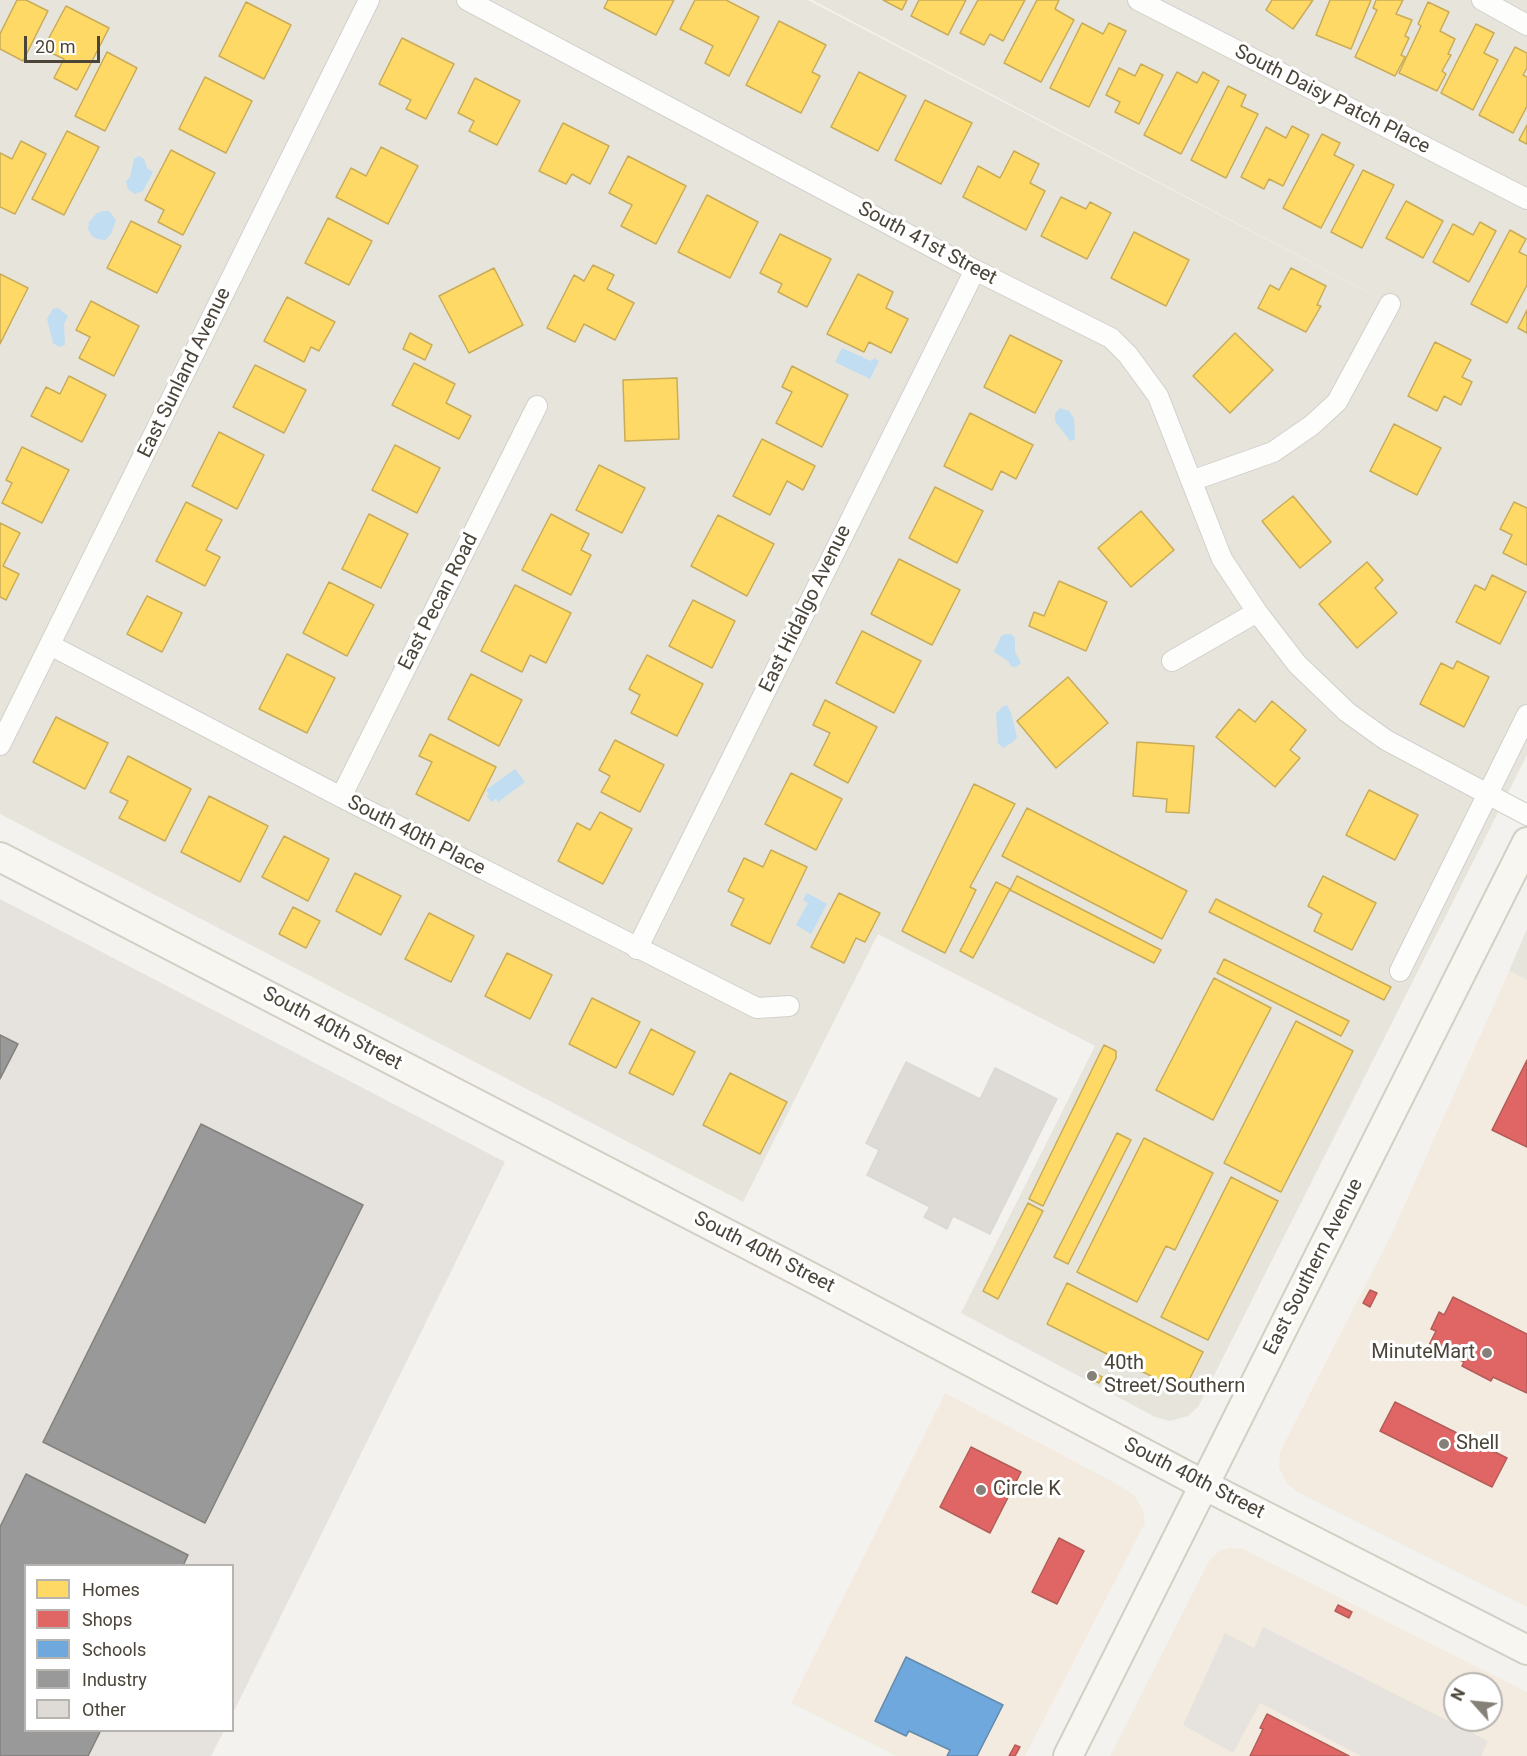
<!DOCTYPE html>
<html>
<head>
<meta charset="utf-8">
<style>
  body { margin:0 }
  #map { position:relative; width:1527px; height:1756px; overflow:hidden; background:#f4f2ee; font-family:Roboto,sans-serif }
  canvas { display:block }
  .legend { position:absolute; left:24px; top:1564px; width:210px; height:168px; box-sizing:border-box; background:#fff; border:2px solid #b7b4b0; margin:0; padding:8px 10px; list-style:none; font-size:18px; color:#4b4439 }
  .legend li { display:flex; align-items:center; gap:12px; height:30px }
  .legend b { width:30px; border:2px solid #b7b4b0 }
  .north { position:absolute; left:1443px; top:1672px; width:60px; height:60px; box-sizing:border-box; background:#fff; border:2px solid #b7b4b0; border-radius:50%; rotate:297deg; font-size:16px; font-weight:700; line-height:24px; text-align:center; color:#4b4439 }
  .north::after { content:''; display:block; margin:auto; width:21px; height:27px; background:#868178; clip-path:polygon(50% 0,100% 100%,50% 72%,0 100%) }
  .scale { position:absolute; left:24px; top:36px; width:76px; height:27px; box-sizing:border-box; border:3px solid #4b4439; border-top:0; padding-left:8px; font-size:18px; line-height:21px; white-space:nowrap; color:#4b4439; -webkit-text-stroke:4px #fff; paint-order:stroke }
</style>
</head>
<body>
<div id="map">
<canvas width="1527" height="1756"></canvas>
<ul class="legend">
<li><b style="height:16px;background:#ffd966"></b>Homes</li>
<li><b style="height:16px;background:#e06666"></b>Shops</li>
<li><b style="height:16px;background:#6fa8dc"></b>Schools</li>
<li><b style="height:16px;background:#999"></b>Industry</li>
<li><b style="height:16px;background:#dedbd6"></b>Other</li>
</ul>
<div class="north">N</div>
<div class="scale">20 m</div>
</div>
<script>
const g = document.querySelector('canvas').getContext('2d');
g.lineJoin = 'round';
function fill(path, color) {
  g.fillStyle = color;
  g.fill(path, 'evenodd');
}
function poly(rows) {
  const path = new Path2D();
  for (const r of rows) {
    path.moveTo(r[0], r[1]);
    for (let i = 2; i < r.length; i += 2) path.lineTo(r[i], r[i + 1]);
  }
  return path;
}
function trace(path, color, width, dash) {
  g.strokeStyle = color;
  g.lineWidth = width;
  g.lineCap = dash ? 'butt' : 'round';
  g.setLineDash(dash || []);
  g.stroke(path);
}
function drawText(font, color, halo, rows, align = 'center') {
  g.font = font + ' Roboto,sans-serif';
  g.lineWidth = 6;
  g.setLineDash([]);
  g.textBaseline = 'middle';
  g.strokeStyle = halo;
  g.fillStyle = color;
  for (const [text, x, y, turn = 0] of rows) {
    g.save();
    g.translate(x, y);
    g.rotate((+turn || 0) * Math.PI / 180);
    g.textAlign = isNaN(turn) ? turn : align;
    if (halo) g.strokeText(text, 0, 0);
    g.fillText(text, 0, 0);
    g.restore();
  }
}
const residential = poly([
  [0,0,808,0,1446,333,812,0,1527,0,1527,755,1198,1407,1188,1416,1170,1421,1155,1417,961,1313,1095,1046,878,934,743,1202,0,814],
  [1527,929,1527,980,1509,971]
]);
const commercial = poly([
  [1509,971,1527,980,1527,1607,1297,1492,1287,1483,1279,1468,1280,1452,1392,1233],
  [945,1393,1117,1484,1134,1495,1143,1510,1145,1523,1025,1756,896,1756,791,1703],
  [1231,1548,1243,1549,1527,1692,1527,1756,1110,1756,1209,1561,1220,1550],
  [1455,1684,1491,1684,1491,1720,1455,1720]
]);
const industrial = poly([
  [0,899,505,1162,233,1713,232,1566,26,1566,26,1730,224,1731,211,1756,0,1756]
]);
const parking = poly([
  [1263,1627,1488,1741,1481,1756,1361,1756,1260,1703,1233,1753,1183,1725,1225,1633,1254,1648]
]);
const water = poly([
  [139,156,144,159,147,168,153,172,143,191,135,194,128,189,126,181,130,177,134,159],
  [103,211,109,211,116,220,111,234,105,240,97,239,92,236,88,229,89,222,97,213],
  [58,308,68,316,64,324,65,345,59,347,53,343,47,319,53,309],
  [842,348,871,361,874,358,879,361,870,379,835,362],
  [1060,408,1069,411,1074,419,1075,439,1070,441,1055,421,1055,414],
  [1006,634,1011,634,1015,638,1015,652,1021,663,1016,667,1011,666,1008,661,994,652,1001,636],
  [1007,705,1011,713,1017,737,1013,742,1003,748,998,743,996,714,1002,707],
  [515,769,525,782,498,802,496,799,491,802,487,796,489,794,486,790],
  [807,893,827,904,811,934,796,925,808,903,803,900]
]);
const homes = poly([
  [17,0,26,0,48,11,23,61,0,49,0,34,17,0],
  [608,0,674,0,656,35,604,8,608,0],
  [695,0,726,0,759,17,729,76,705,63,713,46,680,29,695,0],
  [883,0,907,0,902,10,883,0],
  [919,0,966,0,948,35,911,16,919,0],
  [978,0,1025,0,1003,41,990,34,984,45,960,33,978,0],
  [1037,0,1059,0,1055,9,1074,20,1041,82,1004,63,1037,0],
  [1272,0,1313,0,1293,29,1266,10,1272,0],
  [1330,0,1371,0,1351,49,1316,35,1330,0],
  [1376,0,1403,0,1396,14,1412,20,1405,36,1409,38,1401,55,1405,57,1395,76,1355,57,1377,10,1373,8,1376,0],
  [246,2,291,25,264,79,219,56,246,2],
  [1428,2,1449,12,1440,31,1455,39,1448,54,1451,55,1442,71,1446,74,1437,91,1399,73,1421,26,1418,24,1428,2],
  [66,6,109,28,77,90,54,78,64,59,43,49,66,6],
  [779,21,826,45,812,72,820,76,801,113,746,85,779,21],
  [1082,23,1103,34,1109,23,1126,31,1089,107,1050,88,1082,23],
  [1476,24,1494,33,1484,53,1498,60,1473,110,1441,93,1476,24],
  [402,38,454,64,426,119,406,109,411,100,379,84,402,38],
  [1515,47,1527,53,1527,68,1523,75,1527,77,1527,106,1513,133,1479,115,1515,47],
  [107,52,137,68,105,131,75,116,107,52],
  [1141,64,1163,75,1139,124,1115,112,1120,102,1106,95,1119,68,1135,76,1141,64],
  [859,72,906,96,878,151,831,127,859,72],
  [1177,72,1197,83,1203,72,1219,81,1181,154,1144,135,1177,72],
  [205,77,252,101,226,153,179,129,205,77],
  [475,78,520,101,497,145,469,131,474,121,458,113,475,78],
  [1228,86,1246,95,1241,106,1258,114,1226,178,1191,160,1228,86],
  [925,100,972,123,941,184,895,160,925,100],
  [563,123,609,146,590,184,572,174,566,184,539,171,563,123],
  [1527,125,1527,144,1519,140,1527,125],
  [1292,126,1309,135,1283,186,1269,179,1264,189,1241,177,1266,127,1286,138,1292,126],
  [67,131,99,147,64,215,32,199,67,131],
  [1322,134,1340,143,1334,155,1354,165,1321,228,1283,208,1322,134],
  [21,141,46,154,15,214,0,207,0,153,12,159,21,141],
  [381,147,418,166,388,224,336,197,351,168,366,176,381,147],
  [171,150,215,173,183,235,158,222,164,210,145,200,171,150],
  [1014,151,1039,164,1030,183,1045,191,1026,230,963,197,978,166,1000,178,1014,151],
  [628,156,686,186,656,244,621,226,632,205,609,193,628,156],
  [1363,170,1394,185,1362,248,1331,232,1363,170],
  [707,195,758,222,730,278,678,252,707,195],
  [1061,197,1086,209,1090,202,1111,213,1087,259,1041,236,1061,197],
  [1406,201,1443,221,1423,258,1386,238,1406,201],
  [328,218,372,241,349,285,305,263,328,218],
  [131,221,181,246,157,293,107,268,131,221],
  [1480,222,1496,231,1469,282,1433,262,1453,224,1473,235,1480,222],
  [1510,230,1526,239,1519,252,1527,256,1527,285,1507,323,1471,304,1510,230],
  [1134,232,1189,260,1166,306,1111,278,1134,232],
  [780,234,831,259,807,307,778,292,782,284,760,273,780,234],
  [593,265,614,275,607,289,634,303,615,340,584,324,575,342,547,328,574,275,584,281,593,265],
  [494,268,523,325,469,353,439,296,494,268],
  [1291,268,1326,286,1317,305,1321,306,1306,332,1258,308,1270,285,1279,290,1291,268],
  [0,274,28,288,0,344,0,274],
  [858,274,893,292,886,308,908,319,891,353,869,342,864,352,827,334,858,274],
  [287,297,335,322,319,351,311,347,304,362,264,341,287,297],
  [91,301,139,326,114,376,79,358,90,337,76,330,91,301],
  [1527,310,1527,333,1518,328,1527,310],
  [410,333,432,345,425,360,403,349,410,333],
  [1235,333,1273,370,1230,413,1193,376,1235,333],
  [1010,335,1062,361,1035,413,984,387,1010,335],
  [1435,342,1471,360,1462,377,1472,382,1461,405,1444,396,1437,411,1408,396,1435,342],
  [414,363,455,384,446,403,471,416,459,439,392,405,414,363],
  [255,365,306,390,284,433,233,407,255,365],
  [792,366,848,395,822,447,776,423,792,392,782,387,792,366],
  [69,376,106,395,82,442,31,416,46,387,60,394,69,376],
  [677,378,679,439,625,441,623,380,677,378],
  [970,413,1033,445,1016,479,1001,471,992,490,944,466,970,413],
  [1394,424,1441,448,1417,495,1370,471,1394,424],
  [219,432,264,455,237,509,192,486,219,432],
  [762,439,815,466,803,490,787,481,770,515,733,496,762,439],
  [395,445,440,468,417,513,372,490,395,445],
  [22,447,69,470,42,523,2,503,12,483,6,480,22,447],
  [599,465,645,488,622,533,576,510,599,465],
  [935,487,983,511,957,563,909,538,935,487],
  [1293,496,1331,542,1300,568,1262,521,1293,496],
  [186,502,222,520,206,550,220,557,205,586,156,561,186,502],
  [1514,502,1527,508,1527,565,1503,553,1512,535,1500,529,1514,502],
  [1141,511,1174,550,1131,587,1098,548,1141,511],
  [369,514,408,534,381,588,342,569,369,514],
  [551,514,589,534,581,550,591,555,571,595,522,570,551,514],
  [718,515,774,544,747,596,691,566,718,515],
  [0,523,20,533,3,566,19,574,6,600,0,597,0,523],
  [899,559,960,590,932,645,871,614,899,559],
  [1367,562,1383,580,1375,588,1397,613,1357,648,1319,604,1367,562],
  [1492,575,1526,592,1500,644,1456,622,1475,585,1485,590,1492,575],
  [1059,581,1107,602,1086,651,1029,626,1034,612,1044,616,1059,581],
  [329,582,374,605,347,656,303,633,329,582],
  [515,585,571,613,546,663,530,655,522,672,481,651,515,585],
  [147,596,182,613,162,652,127,634,147,596],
  [693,600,735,621,712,668,669,646,693,600],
  [862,631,921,661,894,713,836,683,862,631],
  [287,654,335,678,307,733,259,709,287,654],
  [647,655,703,684,677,736,631,713,640,695,629,689,647,655],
  [1457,661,1489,677,1464,727,1420,704,1441,663,1453,669,1457,661],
  [471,674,522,700,499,746,448,719,471,674],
  [1068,677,1108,723,1056,768,1017,721,1068,677],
  [825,700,877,727,848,783,814,765,830,733,813,725,825,700],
  [1272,701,1306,730,1290,750,1300,758,1275,787,1216,737,1239,709,1255,722,1272,701],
  [56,717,108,743,85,789,33,762,56,717],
  [430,734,496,767,469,821,416,794,432,762,419,756,430,734],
  [615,740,664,765,640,812,601,792,610,776,599,770,615,740],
  [1137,742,1194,746,1189,813,1166,812,1167,799,1133,796,1137,742],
  [128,756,191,789,165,841,119,818,128,801,110,792,128,756],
  [791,773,842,799,816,850,765,824,791,773],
  [974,784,1015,804,970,887,976,890,945,953,902,931,974,784],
  [1369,790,1418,815,1395,860,1346,835,1369,790],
  [209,796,268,826,240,882,181,852,209,796],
  [1027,808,1187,891,1162,939,1002,856,1027,808],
  [600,812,632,829,603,884,558,861,577,823,590,830,600,812],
  [284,836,329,859,308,901,262,877,284,836],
  [771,850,807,867,770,944,731,925,744,899,728,891,744,858,763,867,771,850],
  [355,873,401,896,381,935,336,911,355,873],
  [1017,876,1161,950,1154,963,1010,890,1017,876],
  [1323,876,1376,903,1352,950,1314,931,1322,914,1308,906,1323,876],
  [996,882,1010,889,973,958,960,951,996,882],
  [839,893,880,913,865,942,856,938,844,963,811,947,839,893],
  [1216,899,1391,987,1384,1000,1209,912,1216,899],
  [293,907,320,921,306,948,279,934,293,907],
  [429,913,474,936,451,982,405,959,429,913],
  [507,953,552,975,530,1019,485,996,507,953],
  [1224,959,1349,1021,1341,1036,1217,973,1224,959],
  [1214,978,1271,1008,1213,1120,1156,1090,1214,978],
  [592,998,640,1022,616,1068,569,1044,592,998],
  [1296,1021,1353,1051,1281,1192,1224,1163,1296,1021],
  [651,1029,695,1052,673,1095,629,1073,651,1029],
  [1104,1045,1116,1051,1116,1058,1043,1206,1029,1199,1104,1045],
  [730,1073,787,1102,760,1154,703,1125,730,1073],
  [1117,1133,1131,1140,1068,1264,1054,1257,1117,1133],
  [1144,1138,1213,1173,1175,1250,1166,1246,1137,1302,1077,1272,1144,1138],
  [1231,1177,1278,1201,1208,1340,1161,1317,1231,1177],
  [1028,1203,1043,1211,998,1299,983,1291,1028,1203],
  [1067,1283,1203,1352,1183,1392,1047,1324,1067,1283],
  [1089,1370,1102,1377,1099,1383,1086,1376,1089,1370]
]);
const shops = poly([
  [1527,1060,1527,1147,1492,1130,1527,1060],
  [1370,1290,1377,1293,1370,1307,1363,1303,1370,1290],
  [1453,1297,1527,1334,1527,1393,1493,1377,1491,1381,1462,1366,1464,1362,1429,1345,1436,1331,1431,1329,1439,1312,1444,1315,1453,1297],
  [1395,1402,1507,1458,1492,1487,1380,1431,1395,1402],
  [971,1447,1021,1472,990,1533,940,1507,971,1447],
  [1059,1538,1084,1551,1057,1604,1032,1592,1059,1538],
  [1338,1605,1352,1612,1349,1618,1335,1611,1338,1605],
  [1267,1714,1349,1756,1250,1756,1263,1729,1260,1728,1267,1714],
  [1015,1745,1020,1747,1015,1756,1009,1756,1015,1745]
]);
const schools = poly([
  [906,1657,1003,1705,977,1756,947,1756,950,1750,909,1731,906,1736,875,1721,906,1657]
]);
const industry = poly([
  [0,1035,18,1044,0,1079,0,1035],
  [201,1124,363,1205,205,1523,43,1442,201,1124],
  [26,1474,188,1555,183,1566,26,1566,26,1730,101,1730,88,1756,0,1756,0,1527,26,1474]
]);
const building = poly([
  [906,1062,980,1099,995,1068,1057,1099,990,1234,953,1216,947,1229,924,1217,930,1207,867,1175,879,1150,866,1143,906,1062]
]);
const minor = poly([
  [467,0,975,270,1111,338,1128,355,1158,396,1222,559,1257,612,1297,664,1347,712,1386,740,1527,815],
  [1138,0,1527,199],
  [1482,0,1527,25],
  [1191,481,1273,452,1312,425,1337,402,1390,304],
  [50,645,341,797,757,1008,789,1006],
  [1172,661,1257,612],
  [0,745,369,0],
  [341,797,537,406],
  [637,949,975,270],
  [1400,971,1527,715]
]);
const secondary = poly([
  [0,857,818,1281,1204,1485,1527,1650],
  [1068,1756,1527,842]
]);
const markers = [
  [1487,1353,6,"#868178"],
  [1092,1376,6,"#868178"],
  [1444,1444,6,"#868178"],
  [981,1490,6,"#868178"]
];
const streetNames = [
  ["South Daisy Patch Place",1332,100,27],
  ["South 41st Street",927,244,28],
  ["East Sunland Avenue",185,373,-64],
  ["East Pecan Road",439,602,-63],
  ["East Hidalgo Avenue",806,609,-64],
  ["South 40th Place",416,836,27],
  ["South 40th Street",332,1029,28],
  ["South 40th Street",764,1253,27],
  ["East Southern Avenue",1314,1267,-63],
  ["South 40th Street",1194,1479,27]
];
const poiNames = [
  ["MinuteMart",1475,1353,"right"],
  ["40th",1104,1364],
  ["Street/Southern",1104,1387],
  ["Shell",1456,1444],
  ["Circle K",993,1490]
];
fill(residential, '#e7e4dc');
fill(commercial, '#f3ebdf');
fill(industrial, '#e6e2de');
fill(parking, '#e6e3df');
fill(water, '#c0ddf1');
fill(homes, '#ffd966');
trace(homes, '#c9ac58', 1.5);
fill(shops, '#e06666');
trace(shops, '#b35c58', 1.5);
fill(schools, '#6fa8dc');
trace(schools, '#648aab', 1.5);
fill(industry, '#999');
trace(industry, '#82807c', 1.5);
fill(building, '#dedbd6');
trace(building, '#dcd9d4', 1.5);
trace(minor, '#d2d0cb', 22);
trace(secondary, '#d3cfc5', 32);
trace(minor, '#fdfdfc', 20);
trace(secondary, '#f7f6f1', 28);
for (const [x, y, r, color] of markers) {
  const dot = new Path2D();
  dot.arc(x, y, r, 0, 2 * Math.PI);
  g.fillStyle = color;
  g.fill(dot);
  trace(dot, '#fff', 2);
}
drawText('20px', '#4b4439', '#fff', streetNames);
drawText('20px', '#4b4439', '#fff', poiNames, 'left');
</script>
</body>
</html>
